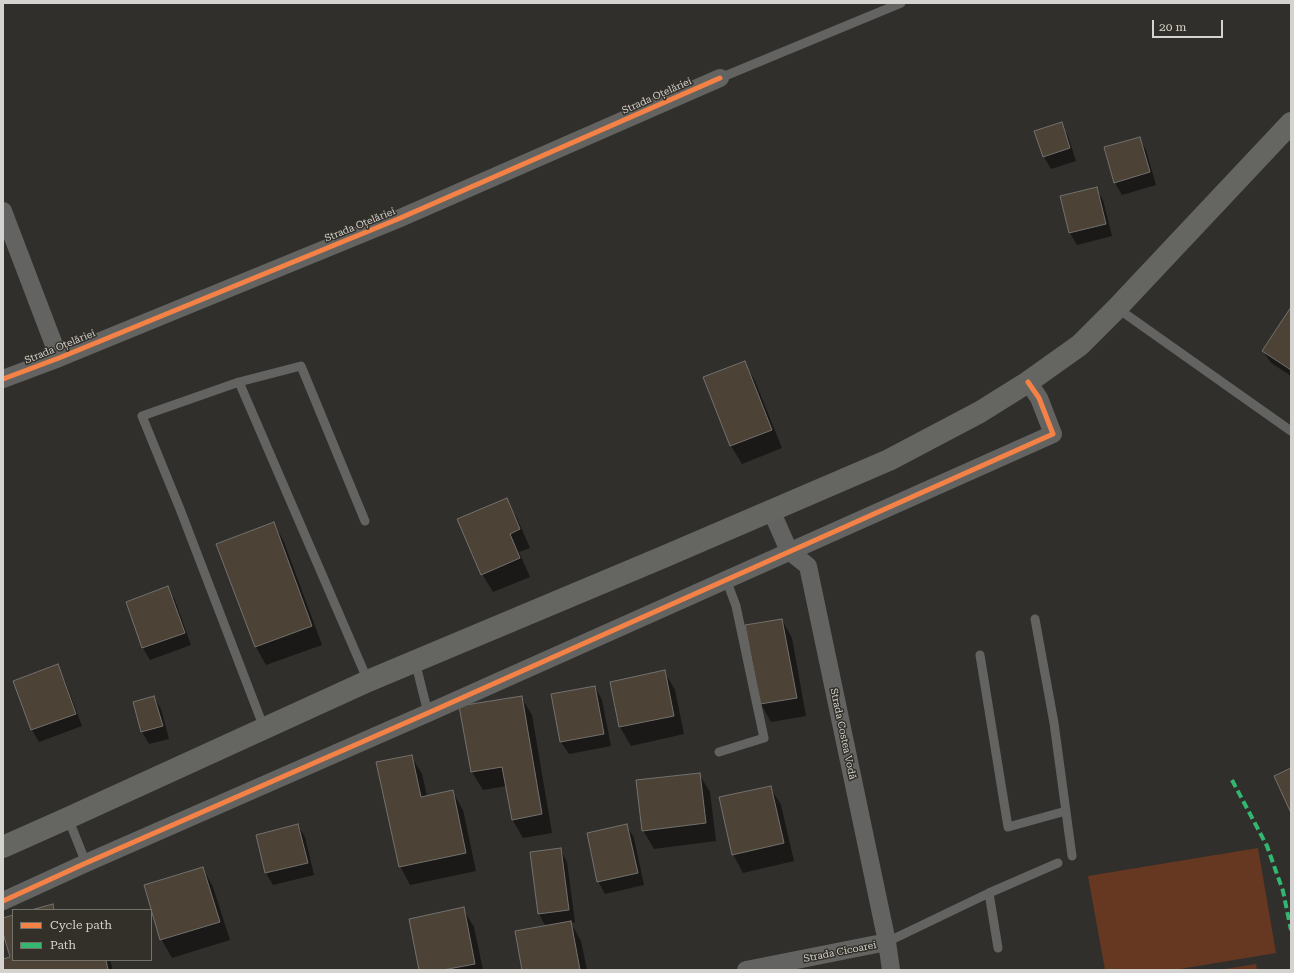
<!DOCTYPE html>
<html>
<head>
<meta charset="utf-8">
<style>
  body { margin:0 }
  #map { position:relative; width:1294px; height:973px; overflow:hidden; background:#312f2b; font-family:"Roboto Serif",serif }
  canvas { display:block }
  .frame { position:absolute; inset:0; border:4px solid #d5d3cf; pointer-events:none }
  .legend { position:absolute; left:12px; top:909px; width:140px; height:52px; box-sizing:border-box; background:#333029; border:1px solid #74716b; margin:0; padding:5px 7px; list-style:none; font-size:12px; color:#d5d3cf }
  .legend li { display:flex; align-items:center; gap:8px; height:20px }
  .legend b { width:20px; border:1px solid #74716b }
  .scale { position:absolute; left:1152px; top:20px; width:71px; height:18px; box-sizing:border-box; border:2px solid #d5d3cf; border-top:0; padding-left:5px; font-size:12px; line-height:14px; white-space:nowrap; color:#d5d3cf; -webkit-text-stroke:3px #333029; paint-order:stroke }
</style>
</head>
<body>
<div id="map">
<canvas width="1294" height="973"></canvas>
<div class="frame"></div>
<ul class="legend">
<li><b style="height:5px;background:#f48246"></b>Cycle path</li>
<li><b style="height:5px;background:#33b770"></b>Path</li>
</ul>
<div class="scale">20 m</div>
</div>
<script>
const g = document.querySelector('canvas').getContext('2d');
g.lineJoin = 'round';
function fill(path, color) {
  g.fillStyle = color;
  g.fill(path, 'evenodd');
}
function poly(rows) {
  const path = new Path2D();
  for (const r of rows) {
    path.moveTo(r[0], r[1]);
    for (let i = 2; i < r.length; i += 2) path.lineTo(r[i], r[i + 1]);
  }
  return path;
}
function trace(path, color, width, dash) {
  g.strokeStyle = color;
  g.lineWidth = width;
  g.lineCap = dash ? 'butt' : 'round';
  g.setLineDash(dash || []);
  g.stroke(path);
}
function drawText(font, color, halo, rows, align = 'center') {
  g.font = font + ' "Roboto Serif",serif';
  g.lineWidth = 3;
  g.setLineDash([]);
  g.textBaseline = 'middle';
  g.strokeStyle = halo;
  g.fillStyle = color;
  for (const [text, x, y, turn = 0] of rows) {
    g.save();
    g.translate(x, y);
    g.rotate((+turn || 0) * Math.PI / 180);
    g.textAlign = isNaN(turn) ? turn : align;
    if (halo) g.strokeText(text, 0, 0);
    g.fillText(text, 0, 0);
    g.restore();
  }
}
const green = poly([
  [1258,848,1276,953,1174,970,1105,970,1088,876],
  [1256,964,1257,970,1219,970]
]);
const shadow = poly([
  [1061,124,1068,136,1076,161,1051,169,1044,157],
  [1139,138,1146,150,1156,185,1122,195,1115,183],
  [1096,188,1103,200,1112,236,1077,245,1070,233,1061,197],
  [1291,309,1291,376,1271,363,1263,351],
  [744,362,755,381,782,448,742,464,731,446,704,378],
  [506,500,517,518,530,548,519,552,530,577,493,592,482,574],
  [274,523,284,542,322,645,266,665,256,647],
  [167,588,175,600,191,645,150,660,143,648,127,602],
  [782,620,792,638,806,716,771,722,761,704],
  [57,666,64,678,82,726,39,742,32,730],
  [664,671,675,690,684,734,631,746,620,727,611,683],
  [595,687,602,700,611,746,569,754,561,742],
  [154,697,161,709,169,739,149,744,142,732,134,702],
  [521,697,532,715,552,833,523,838,512,819,507,786,483,790,472,772],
  [411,756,422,774,427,796,452,791,463,810,476,871,410,885,400,866],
  [699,774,710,792,716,841,654,849,643,830],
  [770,787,781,805,794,861,743,873,733,854],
  [298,825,305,837,314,875,273,885,266,873,257,835],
  [627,826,634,838,644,885,605,894,598,881],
  [560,849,567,862,575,922,571,923,581,941,587,970,523,970,546,927,539,914],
  [203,868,213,887,230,940,172,958,161,939],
  [463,909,474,927,483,970,420,970],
  [13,916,13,960,110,960,113,970,3,970,3,960,11,958,3,929,3,919]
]);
const building = poly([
  [1062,122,1070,148,1043,157,1034,131,1062,122],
  [1140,137,1150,172,1114,183,1104,147,1140,137],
  [1097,187,1106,224,1069,233,1060,196,1097,187],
  [1291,307,1291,370,1262,351,1291,307],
  [745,361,772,430,730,446,703,377,745,361],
  [507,498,520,529,510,534,520,558,481,575,457,519,507,498],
  [274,522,312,626,255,647,216,544,274,522],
  [168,586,185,633,142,648,126,602,168,586],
  [782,619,797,698,760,704,745,625,782,619],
  [58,664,76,714,31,730,13,681,58,664],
  [665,670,674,716,619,727,610,682,665,670],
  [595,686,604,734,560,742,551,694,595,686],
  [154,696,163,726,141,732,133,702,154,696],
  [522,696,542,814,512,820,502,767,471,772,459,706,522,696],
  [412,755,421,797,453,790,466,853,399,867,376,762,412,755],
  [1291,768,1291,813,1274,776,1291,768],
  [700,773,706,823,642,831,636,780,700,773],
  [771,786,784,843,732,855,719,797,771,786],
  [298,824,308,863,265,873,256,835,298,824],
  [627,824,638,873,597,882,587,833,627,824],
  [561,848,569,910,538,914,530,852,561,848],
  [203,867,220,922,160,940,144,885,203,867],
  [53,904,54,910,31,910,53,904],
  [464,907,475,964,443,970,419,970,409,919,464,907],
  [13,915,13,960,106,960,108,970,3,970,3,959,10,957,3,933,3,918,13,915],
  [571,921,580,970,522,970,515,931,571,921]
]);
const service = poly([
  [720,78,901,3],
  [1117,308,1291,431],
  [239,382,368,681],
  [1035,619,1054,723,1072,856],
  [980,655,1008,827,1066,811],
  [415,661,428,713],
  [264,728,180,509,142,416,239,382,301,366,365,521],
  [719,752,764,738,736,606,726,579],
  [68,818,86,863],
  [989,893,998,948],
  [887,942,989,893,1058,863]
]);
const minor = poly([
  [3,211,59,358],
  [3,379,59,358,398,219,720,78],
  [771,510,789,551,808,566,887,942,891,970],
  [3,901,86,863,428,713,1053,434,1039,398,1028,382],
  [746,970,887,942]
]);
const secondary = poly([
  [3,847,68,818,368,681,661,558,889,460,980,412,1028,382,1080,345,1117,308,1291,123]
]);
const quiet = poly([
  [1232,780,1267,846,1283,891,1291,930]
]);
const cycleway = poly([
  [3,379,59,358,398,219,720,78],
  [3,901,86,863,428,713,1053,434,1039,398,1028,382]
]);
const streetNames = [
  ["Strada Oțelăriei",657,96,-24],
  ["Strada Oțelăriei",360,225,-22],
  ["Strada Oțelăriei",60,347,-22],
  ["Strada Costea Vodă",843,734,78],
  ["Strada Cicoarei",840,952,-11]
];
fill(green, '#663821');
fill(shadow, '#0007');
fill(building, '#4c4236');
trace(building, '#73716e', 1);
trace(service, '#636361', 9);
trace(minor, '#636361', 18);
trace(secondary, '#656562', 22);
trace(quiet, '#33b770', 4, [8, 4]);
trace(cycleway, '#f48246', 5);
drawText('10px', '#d5d3cf', '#333029', streetNames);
</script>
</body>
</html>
